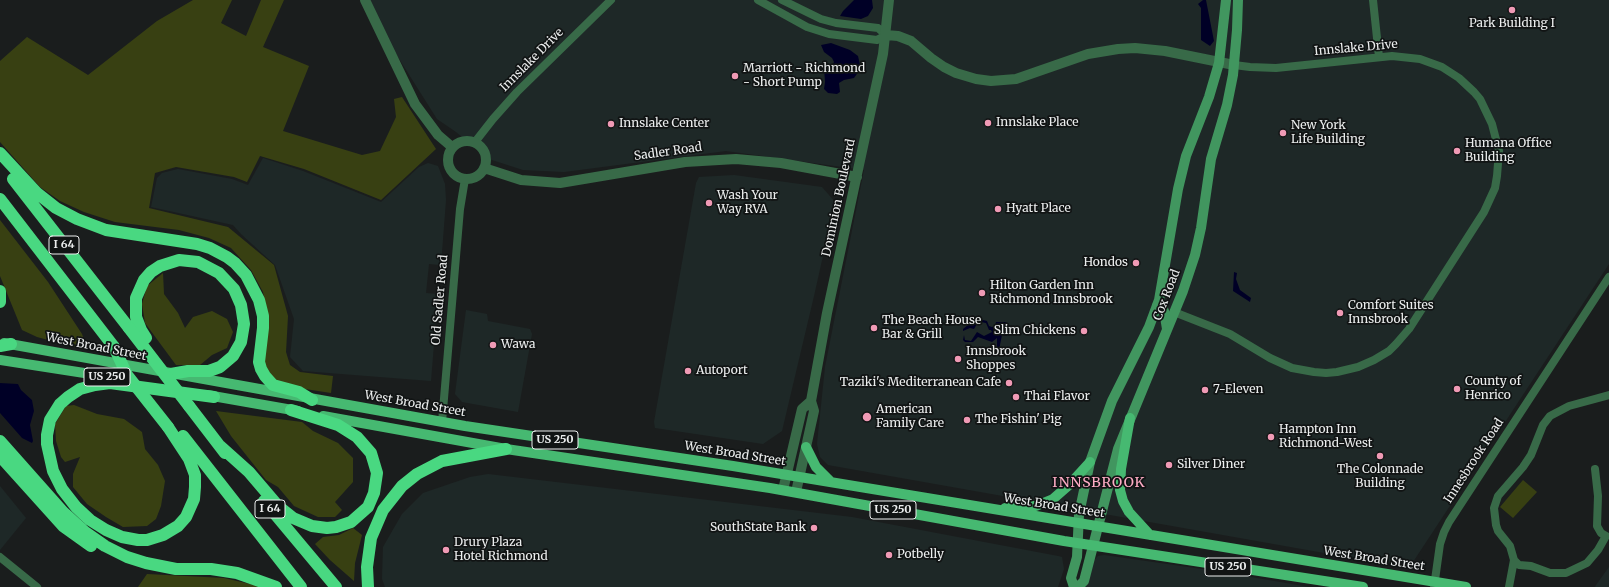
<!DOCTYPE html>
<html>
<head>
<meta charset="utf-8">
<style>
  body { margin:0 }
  canvas { display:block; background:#1a1d1d }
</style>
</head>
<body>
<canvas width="1609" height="587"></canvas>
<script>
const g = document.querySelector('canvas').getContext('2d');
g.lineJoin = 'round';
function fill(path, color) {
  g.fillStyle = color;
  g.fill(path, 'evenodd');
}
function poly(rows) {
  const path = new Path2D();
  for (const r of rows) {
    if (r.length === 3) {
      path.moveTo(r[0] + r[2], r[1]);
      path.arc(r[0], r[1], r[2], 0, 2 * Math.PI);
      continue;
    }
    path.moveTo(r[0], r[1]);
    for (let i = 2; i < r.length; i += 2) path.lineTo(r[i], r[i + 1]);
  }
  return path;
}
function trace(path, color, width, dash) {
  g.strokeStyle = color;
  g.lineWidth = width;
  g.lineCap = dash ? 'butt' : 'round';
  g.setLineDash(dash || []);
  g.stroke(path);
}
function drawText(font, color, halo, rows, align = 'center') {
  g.font = font + ' Merriweather,serif';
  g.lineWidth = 3.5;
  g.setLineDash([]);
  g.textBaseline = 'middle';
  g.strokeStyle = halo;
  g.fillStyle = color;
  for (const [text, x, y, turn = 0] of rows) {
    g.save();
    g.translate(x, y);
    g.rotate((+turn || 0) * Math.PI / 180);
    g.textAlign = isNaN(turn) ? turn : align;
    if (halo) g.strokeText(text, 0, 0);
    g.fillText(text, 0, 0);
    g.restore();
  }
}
const built = poly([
  [362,0,1609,0,1609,264,1409,568,828,465,820,457,817,444,825,367,864,170,726,151,564,172,523,170,489,159,456,132,437,119],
  [263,158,303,171,381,202,419,167,428,163,438,166,445,184,446,200,441,265,429,264,426,293,438,294,431,381,303,371,290,357,294,319,275,265,241,234,233,225,151,207,157,178,162,173,178,169,232,179,248,185],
  [734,175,822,187,835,202,814,296,782,431,763,444,655,428,654,422,696,183,699,177],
  [466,310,487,314,488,321,530,329,532,334,518,412,462,402,455,394],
  [488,474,852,517,1058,556,1062,557,1064,569,1058,587,385,587,382,579,383,547,402,514,423,493,470,477],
  [0,486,26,518,0,550],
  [1104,555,1216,571,1309,587,1086,587,1094,560,1098,556],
  [1609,567,1609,587,1595,587,1596,585]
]);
const green = poly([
  [193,0,232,0,221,23,246,36,261,0,284,0,263,47,309,66,283,131,362,155,380,151,396,117,394,99,402,97,436,149,381,200,304,169,260,156,247,182,234,177,176,167,155,173,149,208,228,227,274,265,288,316,286,352,290,365,300,372,333,376,331,393,292,387,276,380,266,369,263,356,268,318,263,292,251,270,231,248,209,238,179,230,115,222,84,212,60,201,40,187,0,142,0,61,27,37,88,75,157,21],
  [0,220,48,282,82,334,85,343,78,348,37,337,22,330,0,276],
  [163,273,164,294,178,313,185,328,193,317,212,311,227,319,233,332,227,348,212,355,200,365,176,365,145,323,142,304,147,286],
  [74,405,97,414,124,419,142,432,145,449,158,465,165,481,161,506,156,519,147,526,123,527,106,517,87,504,73,487,73,474,80,457,65,462,61,457,56,441,55,424,66,406],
  [216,411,302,422,313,431,338,443,353,458,353,482,335,502,342,510,335,517,318,517,294,506,278,487,266,480,231,436],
  [1523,480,1537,492,1513,518,1500,507],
  [353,528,362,535,355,563,354,581,330,560,315,544,323,537,339,535],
  [147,574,224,578,263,587,138,587]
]);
const water = poly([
  [854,0,872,0,873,8,868,16,861,19,840,16,843,11],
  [1203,0,1206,0,1214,41,1210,46,1201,40,1201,8,1198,4],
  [831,43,850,50,858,56,860,65,859,71,854,78,844,80,839,83,840,92,837,94,828,93,824,89,825,82,824,68,831,67,834,62,832,58,824,52,821,45],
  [1234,272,1237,273,1236,279,1240,290,1251,298,1250,302,1233,291],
  [983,320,987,321,989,326,992,327,995,326,996,322,1005,322,1007,323,1004,326,1012,332,1007,333,1007,336,1002,335,999,350,997,347,997,338,992,342,978,337,973,342,965,342,963,340,964,335,965,340,971,341,977,332,984,336,992,332,991,330,989,330,986,323,981,322,977,324,974,329,970,328,963,331,963,329,968,325,973,325],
  [0,383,18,384,21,390,32,400,34,411,30,425,33,441,32,443,22,438,0,413]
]);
const minor = poly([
  [758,0,807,27,829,34,877,40,886,35,878,28,836,23,821,19,782,0],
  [1373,0,1379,57],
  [475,142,493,119,517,92,611,0],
  [1174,312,1230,334,1270,358,1292,368,1314,372,1326,373,1337,372,1358,367,1374,360,1389,351,1396,344,1409,329,1484,212,1495,188,1497,176,1499,151,1492,124,1480,99,1474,92,1459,78,1442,67,1420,59,1392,56,1276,68,1250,67,1234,65],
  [442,422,460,209,465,179],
  [1595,469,1598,496,1597,526,1601,533,1606,536,1598,550,1587,563,1566,573,1550,573,1531,566,1519,565,1514,560,1510,546,1498,531,1496,525,1494,508,1498,496,1523,467,1531,455,1543,425,1550,416,1569,406,1609,395],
  [0,557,37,587],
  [1434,587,1440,544,1444,532,1449,522,1609,277],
  [1509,587,1514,560]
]);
const tertiary = poly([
  [365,0,415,104,438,135,452,147],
  [886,35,898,36,911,41,931,58,944,67,956,73,976,79,991,81,1016,79,1088,54,1118,49,1135,48,1165,51,1234,65],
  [467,160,19],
  [484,168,521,180,560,183,685,162,736,159,781,163,857,177],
  [783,490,802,409,811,401],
  [796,492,814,411,811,401,827,313,883,54,889,0]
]);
const secondary = poly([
  [1157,305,1162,308,1164,311,1167,329],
  [1074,587,1071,578,1077,557,1079,514,1090,462,1112,401,1149,327,1159,300,1178,189,1186,156,1209,97,1219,63,1226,0],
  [1078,587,1084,581,1118,449,1183,291,1195,255,1201,228,1211,159,1227,105,1233,75,1237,30,1238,0]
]);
const primary = poly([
  [4,343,465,426,733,466,1466,587],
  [0,360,123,379],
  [207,395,298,411],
  [323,416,506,449,770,488,1064,541,1363,587],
  [1130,418,1121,469,1120,490,1123,501,1129,512,1150,535],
  [806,447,816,467,831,482],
  [1005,508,1013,506,1036,506,1053,499,1069,485,1090,462]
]);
const motorway = poly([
  [0,153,37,193,56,208,77,219,106,230,197,244,210,248,227,257,235,263,246,275,259,300,263,316,263,328,259,362,261,369,265,376,273,385,299,392,312,400],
  [13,179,129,328],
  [0,199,114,347],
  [0,291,0,302],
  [146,338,141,330,136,317,136,298,144,280,151,272,160,266,179,260,198,262,219,273,234,289,241,305,244,324,241,342,233,356,220,367,209,371,188,371,171,374],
  [0,346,11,344],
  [189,406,225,453],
  [168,427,189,459,195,475,195,487,194,499,186,517,178,526,163,535,147,540,138,540,122,537,106,530,90,520,76,507,62,489,53,471,47,444,47,435,50,420,60,404,68,397,80,389,95,385,110,383,214,397],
  [183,436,301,587],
  [0,441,63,512,85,532,105,546,127,557,146,563,176,569,211,569,237,573,276,587],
  [220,446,249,472,278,506,293,518,312,526,327,528,336,527,351,522,368,507,374,493,377,473,371,453,357,437,338,425,291,410],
  [0,456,63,526,91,546],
  [264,501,336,587],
  [368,587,367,567,371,538,383,510,402,486,417,474,442,461,506,449]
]);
const motorwayBridge = poly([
  [129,328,189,406],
  [114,347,127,375,168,427]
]);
const markers = [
  [1512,10,4,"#f09ab5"],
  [735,76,4,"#f09ab5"],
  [988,123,4,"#f09ab5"],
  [611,124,4,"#f09ab5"],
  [1283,133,4,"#f09ab5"],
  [1457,151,4,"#f09ab5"],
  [709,203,4,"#f09ab5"],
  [998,209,4,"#f09ab5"],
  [1136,263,4,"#f09ab5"],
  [982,293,4,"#f09ab5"],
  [1340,313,4,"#f09ab5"],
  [874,328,4,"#f09ab5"],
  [1084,331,4,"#f09ab5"],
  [493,345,4,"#f09ab5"],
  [958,359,4,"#f09ab5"],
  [688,371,4,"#f09ab5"],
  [1009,383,4,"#f09ab5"],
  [1457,389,4,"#f09ab5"],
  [1205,390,4,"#f09ab5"],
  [1016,397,4,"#f09ab5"],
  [867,417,5,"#f09ab5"],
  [967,420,4,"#f09ab5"],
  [1271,437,4,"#f09ab5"],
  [1380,456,4,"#f09ab5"],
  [1169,465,4,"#f09ab5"],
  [814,528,4,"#f09ab5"],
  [446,550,4,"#f09ab5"],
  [889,555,4,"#f09ab5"]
];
const shields = [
  [64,245,30],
  [107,377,46],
  [555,440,46],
  [270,509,30],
  [893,510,46],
  [1228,567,46]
];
const shieldNames = [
  ["I 64",64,245],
  ["US 250",107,377],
  ["US 250",555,440],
  ["I 64",270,509],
  ["US 250",893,510],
  ["US 250",1228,567]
];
const poiNames = [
  ["Park Building I",1512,24,"center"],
  ["Marriott - Richmond",743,69],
  ["- Short Pump",743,83],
  ["Innslake Place",996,123],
  ["Innslake Center",619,124],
  ["New York",1291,126],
  ["Life Building",1291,140],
  ["Humana Office",1465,144],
  ["Building",1465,158],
  ["Wash Your",717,196],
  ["Way RVA",717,210],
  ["Hyatt Place",1006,209],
  ["Hondos",1128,263,"right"],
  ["Hilton Garden Inn",990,286],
  ["Richmond Innsbrook",990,300],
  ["Comfort Suites",1348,306],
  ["Innsbrook",1348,320],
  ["The Beach House",882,321],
  ["Bar & Grill",882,335],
  ["Slim Chickens",1076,331,"right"],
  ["Wawa",501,345],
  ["Innsbrook",966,352],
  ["Shoppes",966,366],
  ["Autoport",696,371],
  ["County of",1465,382],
  ["Henrico",1465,396],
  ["Taziki's Mediterranean Cafe",1001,383,"right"],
  ["7-Eleven",1213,390],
  ["Thai Flavor",1024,397],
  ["American",876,410],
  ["Family Care",876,424],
  ["The Fishin' Pig",975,420],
  ["Hampton Inn",1279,430],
  ["Richmond-West",1279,444],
  ["Silver Diner",1177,465],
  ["The Colonnade",1380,470,"center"],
  ["Building",1380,484,"center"],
  ["SouthState Bank",806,528,"right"],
  ["Drury Plaza",454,543],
  ["Hotel Richmond",454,557],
  ["Potbelly",897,555]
];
const streetNames = [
  ["Innslake Drive",1356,48,-5],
  ["Innslake Drive",532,60,-45],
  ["Sadler Road",668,152,-8],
  ["Dominion Boulevard",839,198,-78],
  ["Cox Road",1167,295,-69],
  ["Old Sadler Road",440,300,-85],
  ["West Broad Street",96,347,11],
  ["West Broad Street",415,404,10],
  ["West Broad Street",735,454,9],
  ["Innesbrook Road",1474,461,-57],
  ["West Broad Street",1054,506,9],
  ["West Broad Street",1374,559,9]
];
const quarterNames = [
  ["INNSBROOK",1099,483]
];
fill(built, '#1e2827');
fill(green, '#384012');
fill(water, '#000026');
trace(minor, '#386a48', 8);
trace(tertiary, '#386a48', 10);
trace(secondary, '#41965f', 10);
trace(primary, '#46b971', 10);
trace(motorway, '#49d881', 12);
trace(motorwayBridge, '#49d881', 12);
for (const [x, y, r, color] of markers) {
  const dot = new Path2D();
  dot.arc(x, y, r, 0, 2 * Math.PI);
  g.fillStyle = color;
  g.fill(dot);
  trace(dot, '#111414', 1.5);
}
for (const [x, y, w] of shields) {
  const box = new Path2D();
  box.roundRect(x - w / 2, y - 9, w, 18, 3);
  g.fillStyle = '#111414';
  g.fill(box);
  trace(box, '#eceeee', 1);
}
drawText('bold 11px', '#eceeee', null, shieldNames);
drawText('12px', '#eceeee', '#111414', poiNames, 'left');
drawText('12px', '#eceeee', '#111414', streetNames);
g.letterSpacing = '1px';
drawText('14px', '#feacc5', '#111414', quarterNames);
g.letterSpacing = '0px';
</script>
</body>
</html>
